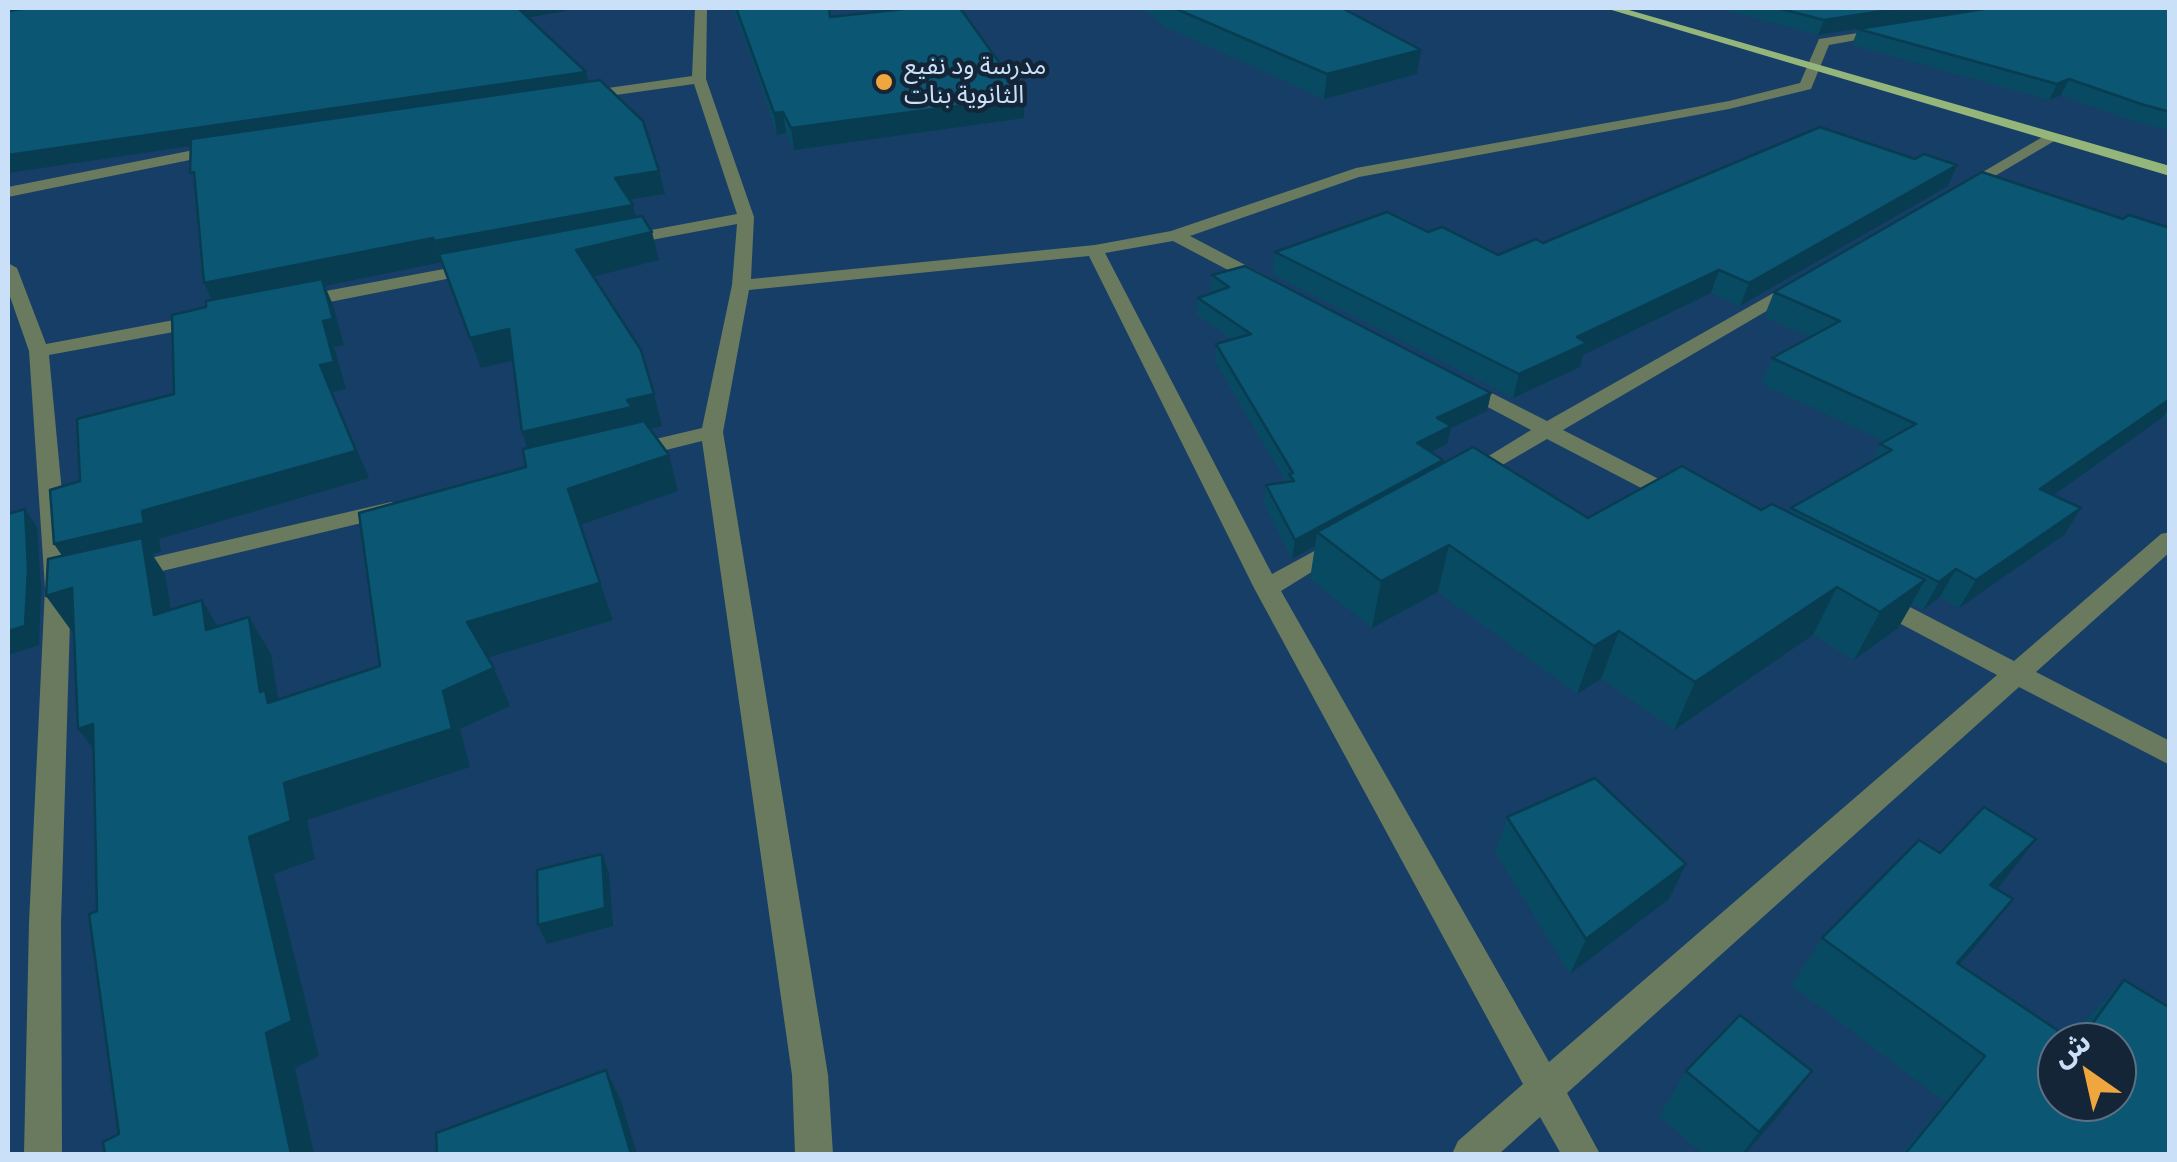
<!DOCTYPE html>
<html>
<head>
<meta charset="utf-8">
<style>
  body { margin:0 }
  #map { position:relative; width:2177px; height:1162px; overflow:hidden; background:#173e66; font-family:"Titillium Web","Noto Sans Arabic",sans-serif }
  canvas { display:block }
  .frame { position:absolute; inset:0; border:10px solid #cadff8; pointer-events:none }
  .north { position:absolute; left:2037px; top:1022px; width:100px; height:100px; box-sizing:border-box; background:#142537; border:2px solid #5d6f84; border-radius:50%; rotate:326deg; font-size:28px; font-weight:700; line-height:40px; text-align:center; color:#cadff8 }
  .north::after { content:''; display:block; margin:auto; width:35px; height:45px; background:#f0a63e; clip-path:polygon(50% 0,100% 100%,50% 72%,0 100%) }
</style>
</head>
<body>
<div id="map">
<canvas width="2177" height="1162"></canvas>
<div class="frame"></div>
<div class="north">ش</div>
</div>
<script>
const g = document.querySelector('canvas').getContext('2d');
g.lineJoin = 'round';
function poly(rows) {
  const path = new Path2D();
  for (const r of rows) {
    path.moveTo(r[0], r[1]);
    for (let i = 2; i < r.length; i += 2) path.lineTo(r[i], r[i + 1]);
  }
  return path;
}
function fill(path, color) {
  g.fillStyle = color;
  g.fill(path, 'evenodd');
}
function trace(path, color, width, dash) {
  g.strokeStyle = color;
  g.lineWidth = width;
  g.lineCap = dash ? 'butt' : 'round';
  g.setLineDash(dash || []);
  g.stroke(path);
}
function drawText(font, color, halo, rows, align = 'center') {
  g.font = font + ' "Titillium Web","Noto Sans Arabic",sans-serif';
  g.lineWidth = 9;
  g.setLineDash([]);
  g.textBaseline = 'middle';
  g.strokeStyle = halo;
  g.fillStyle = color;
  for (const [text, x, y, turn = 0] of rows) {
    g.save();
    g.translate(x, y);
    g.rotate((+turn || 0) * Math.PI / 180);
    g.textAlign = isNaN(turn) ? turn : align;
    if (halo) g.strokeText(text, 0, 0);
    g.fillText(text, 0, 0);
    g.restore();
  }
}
const minor = poly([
  [695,8,707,8,706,79,754,217,751,279,1095,245,1171,231,1356,168,1729,101,1800,83,1819,39,1890,28,1890,34,1829,45,1811,89,1729,109,1359,177,1190,236,1274,280,1274,288,1262,288,1173,241,1105,253,1272,574,1331,542,1340,539,1352,547,1281,591,1549,1062,1997,675,1867,606,1863,600,1867,594,1885,594,2014,661,2161,534,2170,532,2170,552,2036,672,2170,741,2170,765,2019,687,1567,1093,1600,1154,1561,1154,1540,1117,1499,1154,1452,1154,1458,1141,1523,1084,1254,588,1089,256,749,290,723,432,828,1075,833,1154,795,1154,792,1075,702,441,630,459,619,452,622,447,702,428,732,285,737,224,619,246,610,241,619,236,737,214,694,84,580,100,573,96,580,92,692,76,695,8],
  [2051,132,2059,137,2056,140,1966,193,1952,190,2051,132],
  [224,144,232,149,229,152,8,197,8,187,224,144],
  [8,263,17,268,46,344,206,314,216,320,206,326,49,355,71,588,61,923,62,1154,24,1154,29,923,45,588,29,351,8,291,8,263],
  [476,263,485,268,482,272,299,308,290,302,299,296,476,263],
  [1800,278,1809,284,1806,288,1563,430,1688,494,1692,499,1688,504,1672,504,1547,439,1475,481,1459,481,1456,476,1531,430,1452,388,1449,384,1452,380,1466,380,1547,421,1800,278],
  [391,502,399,504,403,509,399,514,129,579,117,571,129,563,391,502]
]);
const major = poly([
  [1605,8,1622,8,2170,166,2170,176,1605,8]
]);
const wall = poly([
  [731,8,831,8,831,17,1024,118,794,150,786,133,777,135,745,39],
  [1141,8,1342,8,1421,50,1417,74,1324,99,1166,27],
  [1718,8,1985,8,1818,35],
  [2170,8,2170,131,2132,121,2061,95,2049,100,1852,45,1858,29],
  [1948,186,1740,306,1711,293,1583,355,1580,367,1513,398,1272,274,1275,252,1428,232,1498,255,1543,243],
  [2123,219,2170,228,2170,418,2167,419,2163,417,2053,495,2081,508,2064,535,1959,608,1940,597,1923,610,1912,604,1898,628,1854,660,1813,635,1674,730,1601,679,1577,694,1438,592,1372,628,1310,579,1315,546,1292,559,1264,503,1266,485,1286,482,1215,361,1216,344,1232,339,1197,315,1198,298,1212,293,1211,292,1212,275,1491,393,1487,411,1451,428,1447,444,1431,452,1443,460,1442,463,1588,518,1761,510,1789,512,1791,508,1872,461,1880,444,1885,442,1762,384,1772,358,1810,337,1764,317,1774,292],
  [1507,817,1686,864,1669,899,1570,974,1495,852],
  [1996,889,2013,899,1960,964,2070,1039,2080,1026,2124,980,2170,1154,1901,1154,1945,1102,1791,985,1822,938],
  [2057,1042,2117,1042,2057,1102],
  [1686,1071,1812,1071,1778,1116,1745,1154,1703,1154,1659,1116]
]);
const shadedWall = poly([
  [516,8,565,8,566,11,519,19],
  [1901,8,1985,8,1818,35,1824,20],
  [1421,50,1417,74,1324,99,1327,74],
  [586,72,590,87,8,173,8,155],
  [2069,79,2061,95,2049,100,2057,84],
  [1024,97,1024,118,794,150,791,128],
  [783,112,786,133,777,135,774,113],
  [1957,165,1948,186,1740,306,1749,283],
  [659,171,665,194,621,201,615,178],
  [633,205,639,229,443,265,435,241],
  [652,232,659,260,584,279,576,250],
  [433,238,442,262,325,286,333,305,344,345,334,347,346,389,332,392,369,478,159,539,161,552,152,554,165,574,178,652,73,572,54,544,142,511,216,308,204,283],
  [1719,270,1711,293,1583,355,1580,367,1513,398,1519,374,1577,337],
  [509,329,519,359,481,368,470,338],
  [1491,393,1487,411,1451,428,1447,444,1413,461,1417,443,1437,418],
  [654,394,662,426,639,431,533,464,522,432,627,400],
  [2170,399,2170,407,2163,417,2024,516,2040,489],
  [669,455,678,491,580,525,568,489],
  [1443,460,1439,478,1317,532,1315,546,1292,559,1295,540],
  [2081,508,2064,535,1959,608,1976,580],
  [25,509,37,527,41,588,39,645,8,655,8,631],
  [1449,545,1438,592,1372,628,1381,581],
  [1956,569,1940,597,1923,610,1939,582],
  [1925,580,1898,628,1854,660,1880,612],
  [600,583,613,620,483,659,467,622],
  [1837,587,1813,635,1674,730,1695,682],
  [72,588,97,625,73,633,46,596],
  [202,600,224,637,206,630],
  [249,617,271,654,281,716,288,728,260,692],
  [1619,631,1601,679,1577,694,1594,646],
  [494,668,510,706,460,729,470,767,307,820,315,859,274,874,319,1056,295,1068,314,1154,291,1154,266,1033,249,837,284,783,443,691],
  [93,724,107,766,78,729],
  [2036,839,1999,887,1953,932,1990,885],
  [602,854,609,873,613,926,547,944,538,925],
  [1686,864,1669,899,1570,974,1586,939],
  [2013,899,1975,947,1920,1009,1957,963],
  [606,1070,621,1101,637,1154,631,1154],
  [1812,1071,1778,1116,1745,1154,1742,1154,1759,1132]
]);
const building = poly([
  [29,8,518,8,586,72,8,155,8,11,29,8],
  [736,8,829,8,830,17,913,8,960,8,1024,97,791,128,783,112,774,113,736,8],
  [1174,8,1342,8,1421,50,1327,74,1174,8],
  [1777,8,1901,8,1824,20,1777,8],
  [1990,8,2170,8,2170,112,2141,104,2069,79,2057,84,1858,29,1990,8],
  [600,80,643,121,659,171,615,178,633,205,435,241,433,238,204,283,194,172,190,173,191,139,600,80],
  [1820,127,1915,159,1924,154,1957,165,1749,283,1719,270,1577,337,1587,343,1519,374,1275,252,1387,212,1428,232,1442,227,1498,255,1536,239,1543,243,1820,127],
  [1982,172,2123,219,2129,215,2170,228,2170,399,2040,489,2081,508,1976,580,1956,569,1939,582,1791,508,1892,450,1880,444,1916,424,1772,358,1840,321,1774,292,1982,172],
  [642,216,652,232,576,250,641,350,654,394,627,400,632,407,522,432,509,329,470,338,439,254,642,216],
  [1245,266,1491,393,1437,418,1451,426,1417,443,1443,460,1295,540,1266,485,1294,481,1289,474,1293,473,1216,344,1251,334,1198,298,1229,287,1212,275,1245,266],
  [322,279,333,319,323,321,334,362,320,365,356,451,142,511,144,523,54,544,50,490,80,481,77,419,174,394,172,315,206,307,206,301,322,279],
  [644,421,669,455,568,489,600,583,467,622,494,668,443,691,452,729,284,783,291,821,249,837,292,1021,266,1033,291,1154,105,1154,103,1142,119,1134,89,914,97,911,93,724,78,729,72,588,46,596,48,559,142,538,154,615,202,600,206,630,249,617,260,692,265,690,268,703,380,666,359,513,526,467,523,449,644,421],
  [1473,447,1588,518,1682,466,1761,510,1772,504,1925,580,1880,612,1837,587,1695,682,1619,631,1594,646,1449,545,1381,581,1317,532,1473,447],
  [25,509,28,569,25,626,8,631,8,514,25,509],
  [1595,778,1686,864,1586,939,1507,817,1595,778],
  [1984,807,2036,839,1990,885,2013,899,1957,963,2075,1042,2057,1042,2057,1102,2117,1102,2117,1042,2079,1042,2124,980,2170,1008,2170,1154,2161,1153,2160,1154,1905,1154,1985,1056,1822,938,1919,840,1940,853,1984,807],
  [602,854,605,908,538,925,537,870,602,854],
  [1740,1015,1812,1071,1759,1132,1686,1071,1740,1015],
  [606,1070,631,1154,437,1154,436,1133,606,1070]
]);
const markers = [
  [884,82,10,"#f0a63e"]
];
const farPoinames = [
  ["مدرسة ود نفيع",904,68],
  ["الثانوية بنات",904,97]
];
fill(minor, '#6a7a5e');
fill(major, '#95b67b');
fill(wall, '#094a63');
fill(shadedWall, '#083c50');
fill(building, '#0b5673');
trace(building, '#083c50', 2.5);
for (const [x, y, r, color] of markers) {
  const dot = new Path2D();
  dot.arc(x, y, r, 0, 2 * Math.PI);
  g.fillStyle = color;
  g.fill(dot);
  trace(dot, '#142537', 4);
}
drawText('25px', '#cadff8', '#142537', farPoinames, 'left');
</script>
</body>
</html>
